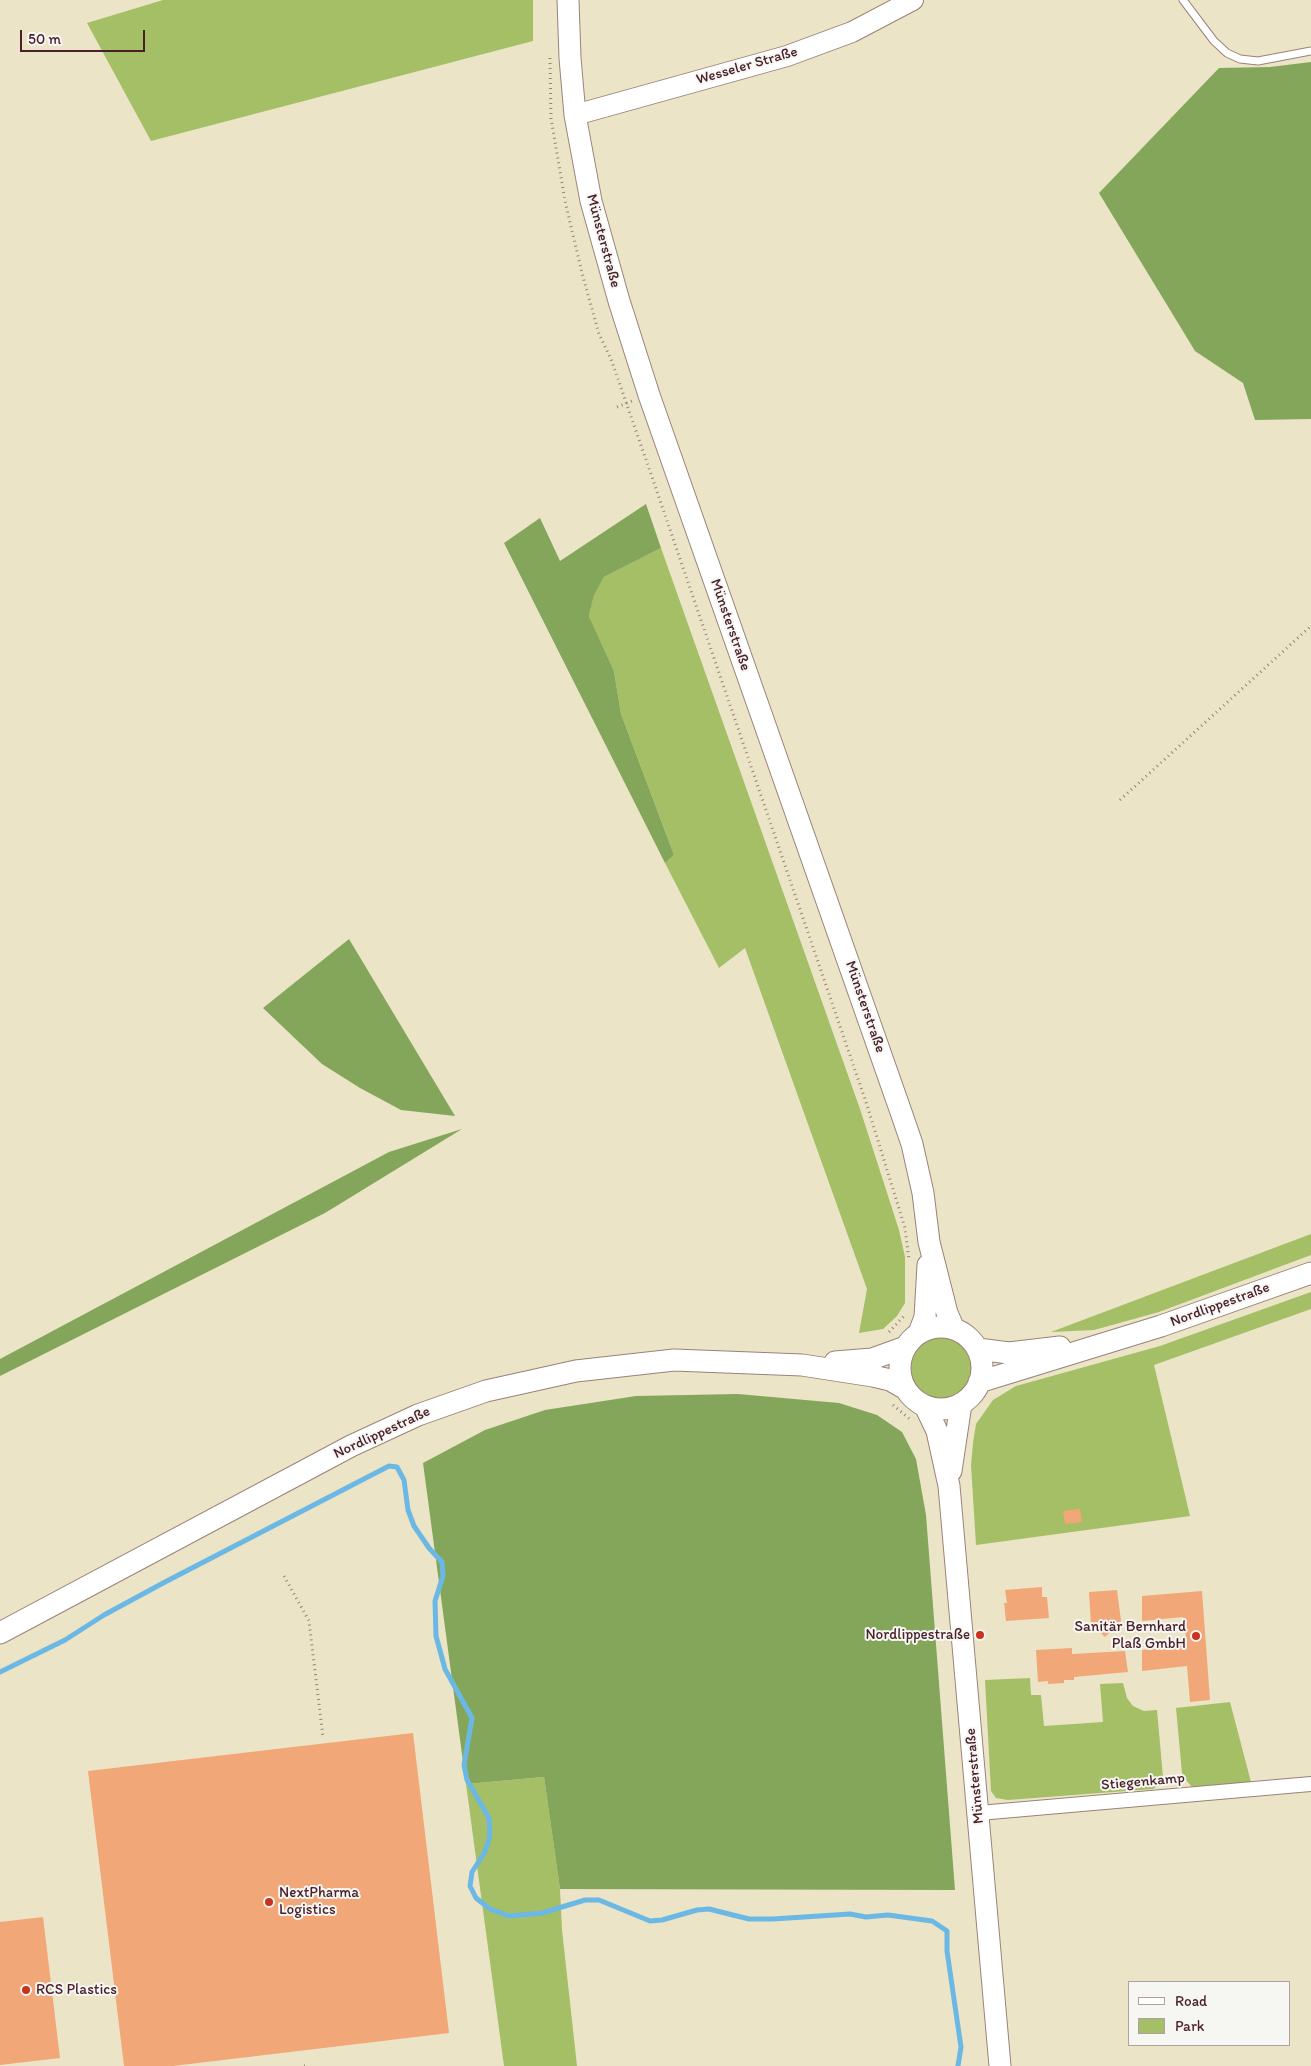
<!DOCTYPE html>
<html>
<head>
<meta charset="utf-8">
<style>
  body { margin:0 }
  #map { position:relative; width:1311px; height:2066px; overflow:hidden; background:#ebe4c7; font-family:Itim,sans-serif }
  canvas { display:block }
  .legend { position:absolute; left:1128px; top:1981px; width:162px; height:65px; box-sizing:border-box; background:#f6f6f2; border:1px solid #b1a0a2; margin:0; padding:6px 9px; list-style:none; font-size:15px; color:#4a1f2b }
  .legend li { display:flex; align-items:center; gap:10px; height:25px }
  .legend b { width:25px; border:1px solid #b1a0a2 }
  .scale { position:absolute; left:20px; top:30px; width:125px; height:22px; box-sizing:border-box; border:2px solid #4a1f2b; border-top:0; padding-left:6px; font-size:15px; line-height:18px; white-space:nowrap; color:#4a1f2b; -webkit-text-stroke:4px #f6f6f2; paint-order:stroke }
</style>
</head>
<body>
<div id="map">
<canvas width="1311" height="2066"></canvas>
<ul class="legend">
<li><b style="height:6px;background:#fff"></b>Road</li>
<li><b style="height:14px;background:#a4bf66"></b>Park</li>
</ul>
<div class="scale">50 m</div>
</div>
<script>
const g = document.querySelector('canvas').getContext('2d');
g.lineJoin = 'round';
function fill(path, color) {
  g.fillStyle = color;
  g.fill(path, 'evenodd');
}
function poly(rows) {
  const path = new Path2D();
  for (const r of rows) {
    if (r.length === 3) {
      path.moveTo(r[0] + r[2], r[1]);
      path.arc(r[0], r[1], r[2], 0, 2 * Math.PI);
      continue;
    }
    path.moveTo(r[0], r[1]);
    for (let i = 2; i < r.length; i += 2) path.lineTo(r[i], r[i + 1]);
  }
  return path;
}
function trace(path, color, width, dash) {
  g.strokeStyle = color;
  g.lineWidth = width;
  g.lineCap = dash ? 'butt' : 'round';
  g.setLineDash(dash || []);
  g.stroke(path);
}
function drawText(font, color, halo, rows, align = 'center') {
  g.font = font + ' Itim,sans-serif';
  g.lineWidth = 4;
  g.setLineDash([]);
  g.textBaseline = 'middle';
  g.strokeStyle = halo;
  g.fillStyle = color;
  for (const [text, x, y, turn = 0] of rows) {
    g.save();
    g.translate(x, y);
    g.rotate((+turn || 0) * Math.PI / 180);
    g.textAlign = isNaN(turn) ? turn : align;
    if (halo) g.strokeText(text, 0, 0);
    g.fillText(text, 0, 0);
    g.restore();
  }
}
const green = poly([
  [163,0,533,0,533,41,151,141,87,23],
  [661,548,860,1109,899,1230,905,1257,905,1303,897,1316,883,1329,859,1333,867,1289,745,948,719,968,665,863,674,855,621,714,614,671,589,616,594,594,604,577],
  [1311,1234,1311,1255,1159,1312,1094,1330,1051,1332],
  [1311,1292,1311,1309,1154,1365,1190,1516,976,1545,971,1465,973,1443,976,1424,993,1400,1016,1386,1160,1346],
  [941,1368,33],
  [1030,1678,1031,1695,1041,1695,1044,1726,1103,1722,1100,1684,1123,1683,1127,1698,1133,1706,1144,1711,1157,1710,1163,1777,1160,1784,1153,1789,1008,1800,996,1798,991,1791,985,1680],
  [1230,1702,1251,1782,1192,1787,1186,1780,1182,1773,1176,1708],
  [544,1777,560,1889,562,1930,577,2066,504,2066,466,1784]
]);
const forest = poly([
  [1311,62,1311,419,1255,420,1243,383,1195,351,1099,193,1219,68,1270,67],
  [646,504,661,548,604,577,594,595,589,616,614,671,621,714,674,855,665,863,504,543,540,518,560,561],
  [349,939,455,1116,401,1110,360,1088,322,1064,263,1008],
  [462,1129,325,1213,0,1376,0,1359,389,1152],
  [738,1394,839,1403,877,1415,902,1432,916,1459,926,1515,955,1890,560,1889,544,1777,466,1784,423,1463,485,1430,545,1410,636,1396]
]);
const stream = poly([
  [0,1672,65,1640,104,1615,165,1582,389,1466,397,1467,404,1480,408,1510,414,1526,429,1548,442,1562,443,1576,435,1601,436,1636,445,1669,472,1718,464,1765,467,1780,489,1818,490,1836,485,1852,472,1872,470,1886,476,1898,490,1909,509,1916,542,1913,585,1900,599,1900,650,1921,662,1920,697,1910,709,1909,749,1919,773,1919,850,1914,866,1917,888,1915,932,1921,947,1931,947,1951,961,2047,958,2066]
]);
const building = poly([
  [1080,1509,1082,1522,1065,1524,1063,1511],
  [1042,1587,1042,1597,1047,1597,1049,1618,1006,1621,1004,1603,1007,1603,1005,1590],
  [1117,1590,1121,1621,1105,1637,1091,1624,1089,1592],
  [1202,1591,1210,1700,1190,1702,1187,1666,1142,1671,1142,1650,1169,1647,1168,1645,1187,1643,1183,1617,1142,1621,1142,1596],
  [1072,1648,1072,1654,1125,1651,1128,1672,1074,1677,1074,1680,1064,1680,1064,1683,1048,1684,1048,1681,1038,1682,1036,1650],
  [413,1733,449,2033,173,2066,124,2066,88,1771],
  [43,1917,60,2058,0,2065,0,1922]
]);
const path = poly([
  [550,58,551,118,565,201,582,273,599,334,611,359,652,477,867,1105,905,1228,909,1260],
  [617,407,632,401],
  [1120,800,1311,626],
  [889,1332,905,1315],
  [893,1405,911,1420],
  [284,1576,309,1621,323,1737],
  [304,2066,307,2066]
]);
const lane = poly([
  [1183,0,1214,41,1227,53,1240,59,1258,61,1311,51]
]);
const street = poly([
  [979,1813,1311,1784]
]);
const secondary = poly([
  [575,115,787,56,852,32,913,0]
]);
const primary = poly([
  [568,0,570,58,575,115,591,201,619,301,649,395,901,1112,912,1144,923,1193,929,1242,947,1313,954,1329],
  [941,1368,41],
  [919,1333,925,1317,928,1265],
  [978,1349,1009,1353,1060,1347],
  [835,1362,872,1359,905,1347],
  [979,1382,1161,1326,1311,1273],
  [925,1406,937,1431,949,1486,1000,2066],
  [951,1471,961,1404],
  [0,1633,351,1446,418,1415,486,1391,576,1371,674,1360,802,1365,873,1376,890,1380,904,1388]
]);
const markers = [
  [980,1635,5,"#c8321e"],
  [1196,1636,5,"#c8321e"],
  [269,1902,5,"#c8321e"],
  [26,1990,5,"#c8321e"]
];
const streetNames = [
  ["Wesseler Straße",747,66,-16],
  ["Münsterstraße",603,241,75],
  ["Münsterstraße",730,625,71],
  ["Münsterstraße",865,1007,71],
  ["Nordlippestraße",1220,1305,-20],
  ["Nordlippestraße",382,1433,-25],
  ["Münsterstraße",975,1776,-95],
  ["Stiegenkamp",1143,1782,-5]
];
const poiNames = [
  ["Sanitär Bernhard",1186,1627],
  ["Plaß GmbH",1186,1644],
  ["Nordlippestraße",970,1635],
  ["NextPharma",279,1893,"left"],
  ["Logistics",279,1910,"left"],
  ["RCS Plastics",36,1990,"left"]
];
fill(green, '#a4bf66');
fill(forest, '#83a65b');
trace(stream, '#6cb8e5', 5);
fill(building, '#f2a778');
trace(lane, '#9a8279', 9);
trace(street, '#9a8279', 16);
trace(secondary, '#9a8279', 22);
trace(primary, '#9a8279', 23);
trace(path, '#9a8279', 3, [1, 4]);
trace(lane, '#fff', 7);
trace(street, '#fff', 14);
trace(secondary, '#fff', 20);
trace(primary, '#fff', 21);
for (const [x, y, r, color] of markers) {
  const dot = new Path2D();
  dot.arc(x, y, r, 0, 2 * Math.PI);
  g.fillStyle = color;
  g.fill(dot);
  trace(dot, '#f6f6f2', 2);
}
drawText('15px', '#4a1f2b', '#f6f6f2', streetNames);
drawText('15px', '#4a1f2b', '#f6f6f2', poiNames, 'right');
</script>
</body>
</html>
